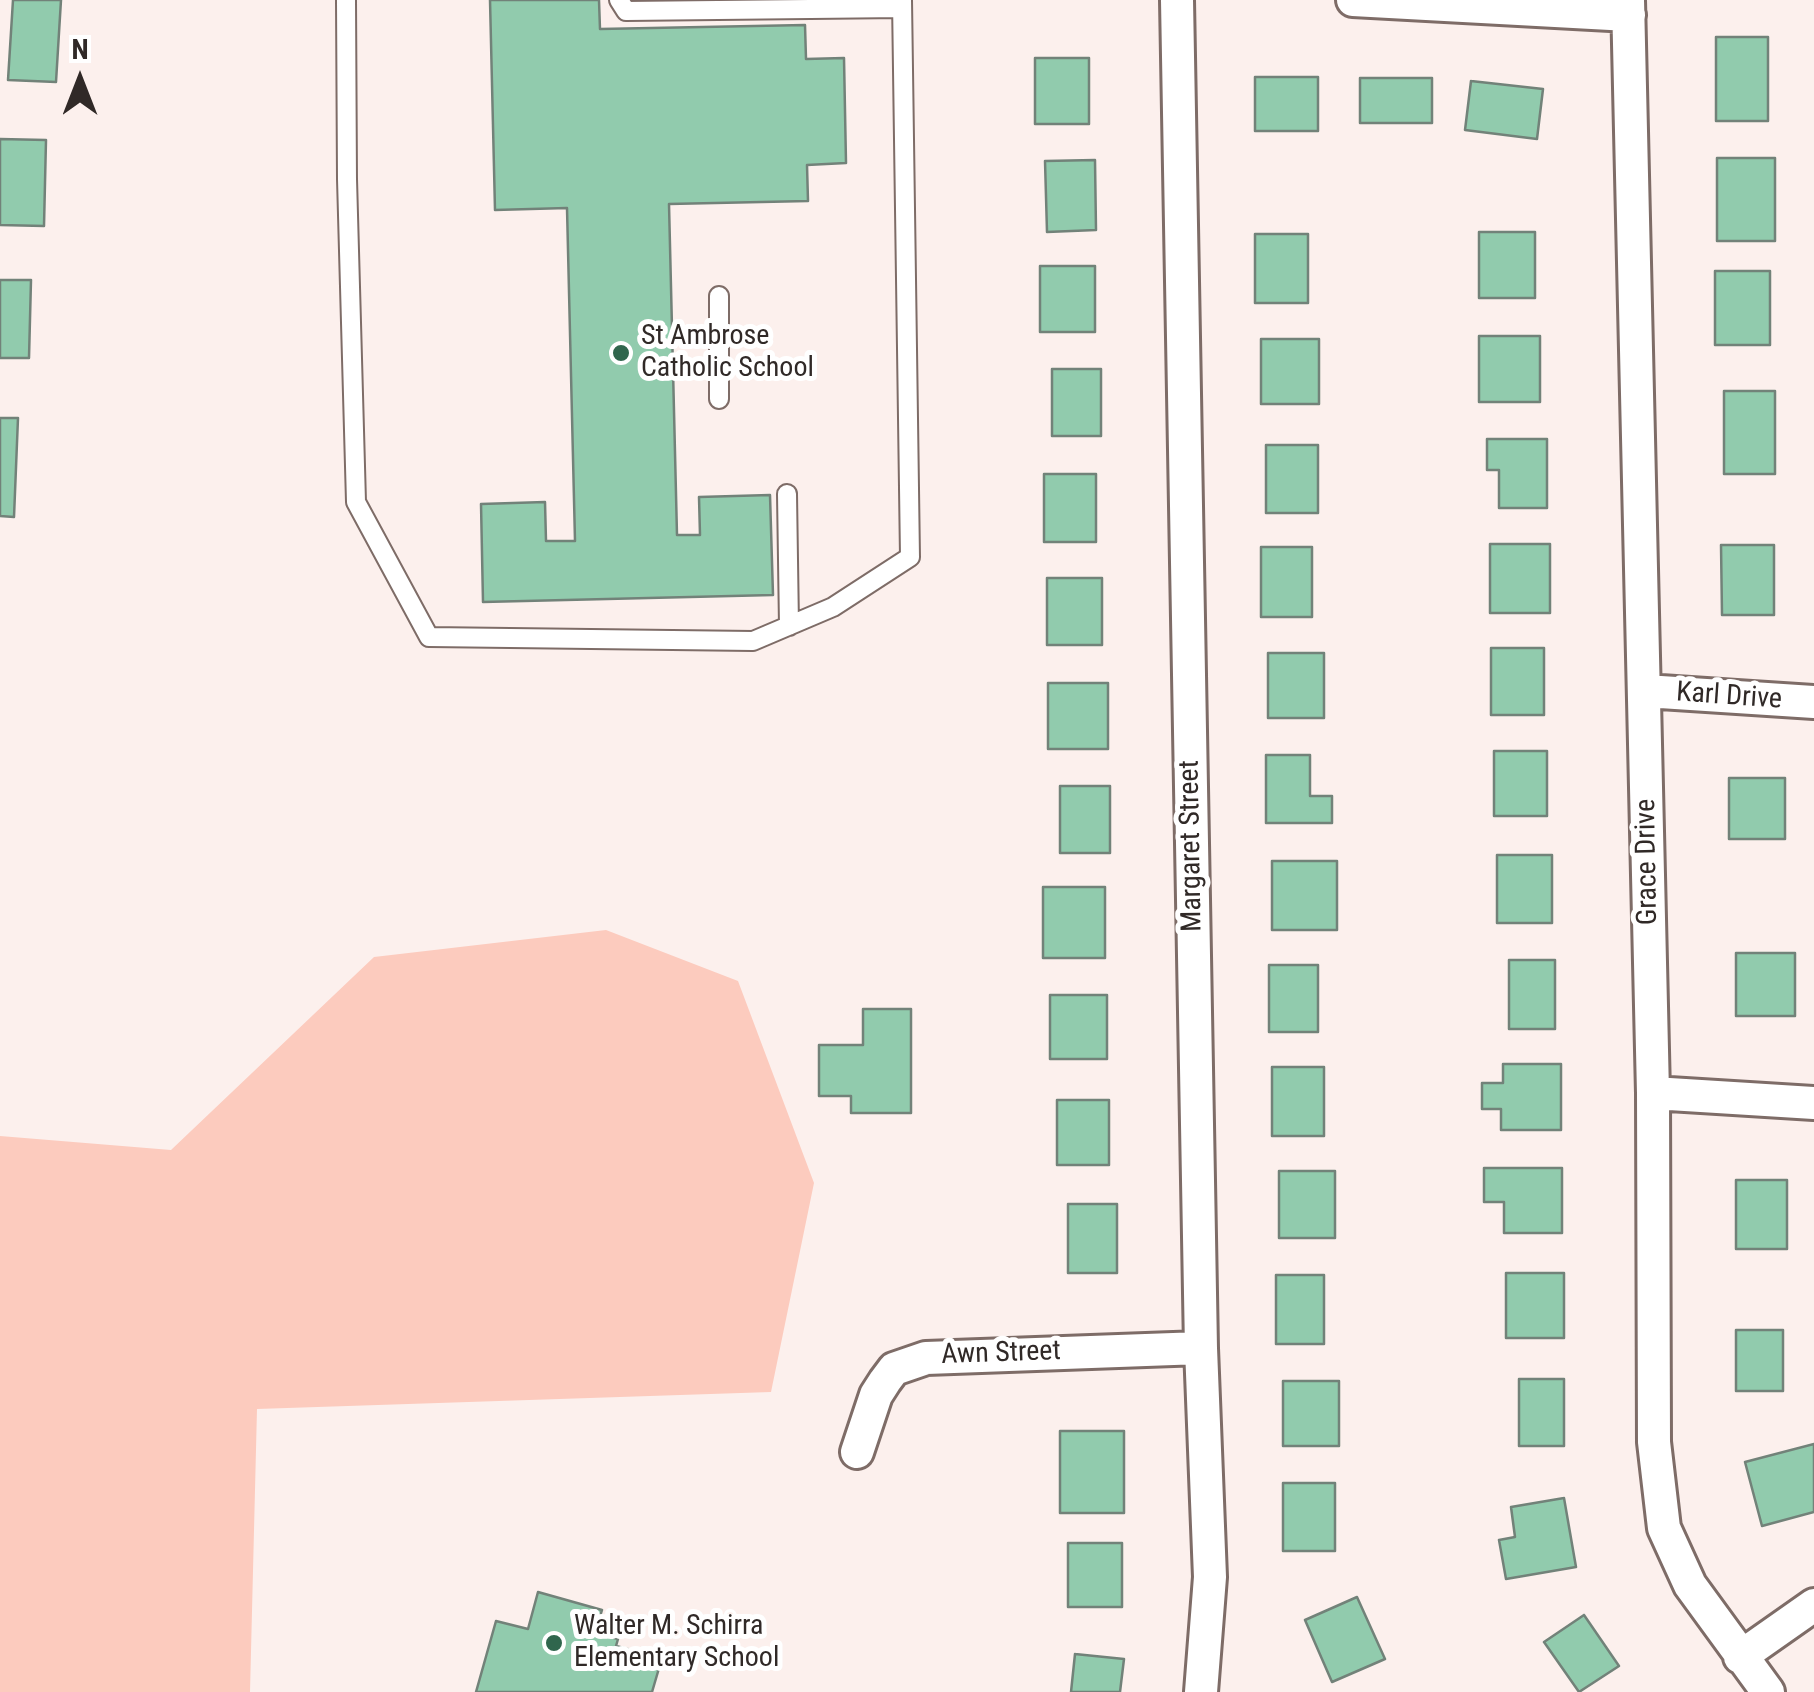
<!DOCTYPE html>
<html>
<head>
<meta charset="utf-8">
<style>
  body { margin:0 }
  #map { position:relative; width:1814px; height:1692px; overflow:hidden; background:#fcf0ed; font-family:"Roboto Condensed",sans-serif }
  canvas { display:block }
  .north { position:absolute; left:30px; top:30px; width:100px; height:100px; -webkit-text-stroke:8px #fff; paint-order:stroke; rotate:0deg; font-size:28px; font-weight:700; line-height:40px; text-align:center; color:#302927 }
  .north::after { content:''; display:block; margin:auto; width:35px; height:45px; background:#302927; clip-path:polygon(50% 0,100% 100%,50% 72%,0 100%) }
</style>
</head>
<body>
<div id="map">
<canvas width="1814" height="1692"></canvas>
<div class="north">N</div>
</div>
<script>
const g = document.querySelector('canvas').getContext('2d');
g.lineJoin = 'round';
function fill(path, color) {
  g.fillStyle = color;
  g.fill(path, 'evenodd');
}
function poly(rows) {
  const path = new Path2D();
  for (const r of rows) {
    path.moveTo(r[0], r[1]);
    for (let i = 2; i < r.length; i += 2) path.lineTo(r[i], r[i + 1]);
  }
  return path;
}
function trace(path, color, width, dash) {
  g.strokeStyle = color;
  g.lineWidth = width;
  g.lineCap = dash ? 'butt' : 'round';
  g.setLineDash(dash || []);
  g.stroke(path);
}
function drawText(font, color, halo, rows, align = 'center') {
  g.font = font + ' "Roboto Condensed",sans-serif';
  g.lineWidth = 10;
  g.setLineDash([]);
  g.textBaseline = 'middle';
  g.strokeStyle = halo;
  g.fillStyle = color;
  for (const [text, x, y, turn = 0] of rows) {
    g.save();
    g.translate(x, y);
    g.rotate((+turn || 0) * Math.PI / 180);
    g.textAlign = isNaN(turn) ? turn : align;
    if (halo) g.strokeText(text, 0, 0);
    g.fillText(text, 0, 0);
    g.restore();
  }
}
const green = poly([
  [606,930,738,981,814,1183,771,1392,257,1409,250,1692,0,1692,0,1136,171,1150,374,957]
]);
const building = poly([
  [13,0,61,0,56,82,8,80,13,0],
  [490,0,599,0,600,29,805,25,806,59,844,58,846,163,807,165,808,201,669,204,677,535,700,535,699,497,770,495,773,595,483,602,481,504,545,502,546,541,575,541,567,208,495,210,490,0],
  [1716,37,1768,37,1768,121,1716,121,1716,37],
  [1035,58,1089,58,1089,124,1035,124,1035,58],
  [1255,77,1318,77,1318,131,1255,131,1255,77],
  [1360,78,1432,78,1432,123,1360,123,1360,78],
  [1471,81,1543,89,1537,139,1465,130,1471,81],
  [0,139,46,140,44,226,0,225,0,139],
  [1717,158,1775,158,1775,241,1717,241,1717,158],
  [1095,160,1096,230,1047,232,1045,161,1095,160],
  [1479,232,1535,232,1535,298,1479,298,1479,232],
  [1255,234,1308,234,1308,303,1255,303,1255,234],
  [1040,266,1095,266,1095,332,1040,332,1040,266],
  [1715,271,1770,271,1770,345,1715,345,1715,271],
  [0,280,31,280,29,358,0,358,0,280],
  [1479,336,1540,336,1540,402,1479,402,1479,336],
  [1261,339,1319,339,1319,404,1261,404,1261,339],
  [1052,369,1101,369,1101,436,1052,436,1052,369],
  [1724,391,1775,391,1775,474,1724,474,1724,391],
  [0,418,18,418,14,517,0,516,0,418],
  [1487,439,1547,439,1547,508,1499,508,1499,470,1487,470,1487,439],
  [1266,445,1318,445,1318,513,1266,513,1266,445],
  [1044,474,1096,474,1096,542,1044,542,1044,474],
  [1490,544,1550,544,1550,613,1490,613,1490,544],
  [1721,545,1774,545,1774,615,1722,615,1721,545],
  [1261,547,1312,547,1312,617,1261,617,1261,547],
  [1047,578,1102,578,1102,645,1047,645,1047,578],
  [1491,648,1544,648,1544,715,1491,715,1491,648],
  [1268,653,1324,653,1324,718,1268,718,1268,653],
  [1048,683,1108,683,1108,749,1048,749,1048,683],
  [1494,751,1547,751,1547,816,1494,816,1494,751],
  [1266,755,1310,755,1310,796,1332,796,1332,823,1266,823,1266,755],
  [1729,778,1785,778,1785,839,1729,839,1729,778],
  [1060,786,1110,786,1110,853,1060,853,1060,786],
  [1497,855,1552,855,1552,923,1497,923,1497,855],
  [1272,861,1337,861,1337,930,1272,930,1272,861],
  [1043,887,1105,887,1105,958,1043,958,1043,887],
  [1736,953,1795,953,1795,1016,1736,1016,1736,953],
  [1509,960,1555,960,1555,1029,1509,1029,1509,960],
  [1269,965,1318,965,1318,1032,1269,1032,1269,965],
  [1050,995,1107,995,1107,1059,1050,1059,1050,995],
  [863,1009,911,1009,911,1113,851,1113,851,1096,819,1096,819,1045,863,1045,863,1009],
  [1503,1064,1561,1064,1561,1130,1501,1130,1501,1109,1482,1109,1482,1083,1503,1083,1503,1064],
  [1272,1067,1324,1067,1324,1136,1272,1136,1272,1067],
  [1057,1100,1109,1100,1109,1165,1057,1165,1057,1100],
  [1484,1168,1562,1168,1562,1233,1504,1233,1504,1202,1484,1202,1484,1168],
  [1279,1171,1335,1171,1335,1238,1279,1238,1279,1171],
  [1736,1180,1787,1180,1787,1249,1736,1249,1736,1180],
  [1068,1204,1117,1204,1117,1273,1068,1273,1068,1204],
  [1506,1273,1564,1273,1564,1338,1506,1338,1506,1273],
  [1276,1275,1324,1275,1324,1344,1276,1344,1276,1275],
  [1736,1330,1783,1330,1783,1391,1736,1391,1736,1330],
  [1519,1379,1564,1379,1564,1446,1519,1446,1519,1379],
  [1283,1381,1339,1381,1339,1446,1283,1446,1283,1381],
  [1060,1431,1124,1431,1124,1513,1060,1513,1060,1431],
  [1814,1444,1814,1512,1762,1526,1745,1462,1814,1444],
  [1283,1483,1335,1483,1335,1551,1283,1551,1283,1483],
  [1564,1498,1576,1567,1506,1579,1499,1540,1515,1537,1511,1507,1564,1498],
  [1068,1543,1122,1543,1122,1607,1068,1607,1068,1543],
  [538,1592,602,1610,595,1633,618,1639,616,1646,662,1658,652,1692,476,1692,496,1621,528,1629,538,1592],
  [1357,1597,1385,1659,1332,1682,1305,1620,1357,1597],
  [1584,1615,1619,1666,1579,1692,1544,1642,1584,1615],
  [1075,1654,1124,1659,1120,1692,1071,1692,1075,1654]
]);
const service = poly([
  [346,0,347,179,356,502,429,637,753,641,833,607,910,557,902,0],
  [619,0,626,11,902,8],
  [719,296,719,399],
  [787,494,789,626]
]);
const minor = poly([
  [1177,0,1201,1348,1210,1577,1201,1692],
  [1353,0,1629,15],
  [1628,0,1653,1093,1654,1442,1664,1528,1690,1585,1768,1692],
  [1645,691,1814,702],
  [1653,1093,1814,1103],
  [857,1452,876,1395,885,1381,894,1369,926,1358,1201,1348],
  [1740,1657,1814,1605]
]);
const markers = [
  [621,353,10,"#30664d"],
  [554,1643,10,"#30664d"]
];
const poiNames = [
  ["St Ambrose",641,337],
  ["Catholic School",641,369],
  ["Walter M. Schirra",574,1627],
  ["Elementary School",574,1659]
];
const streetNames = [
  ["Karl Drive",1729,697,4],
  ["Margaret Street",1192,846,-91],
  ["Grace Drive",1648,862,-91],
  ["Awn Street",1001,1354,-2]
];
fill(green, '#fccbbe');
fill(building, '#91cbad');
trace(building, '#728279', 2.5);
trace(service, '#7e6c67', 22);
trace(minor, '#7e6c67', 38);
trace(service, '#fff', 18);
trace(minor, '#fff', 32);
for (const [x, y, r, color] of markers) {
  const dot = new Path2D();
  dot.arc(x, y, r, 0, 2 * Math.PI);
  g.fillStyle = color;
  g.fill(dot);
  trace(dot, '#fff', 4);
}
drawText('28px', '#302927', '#fff', poiNames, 'left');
drawText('28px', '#302927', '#fff', streetNames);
</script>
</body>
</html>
